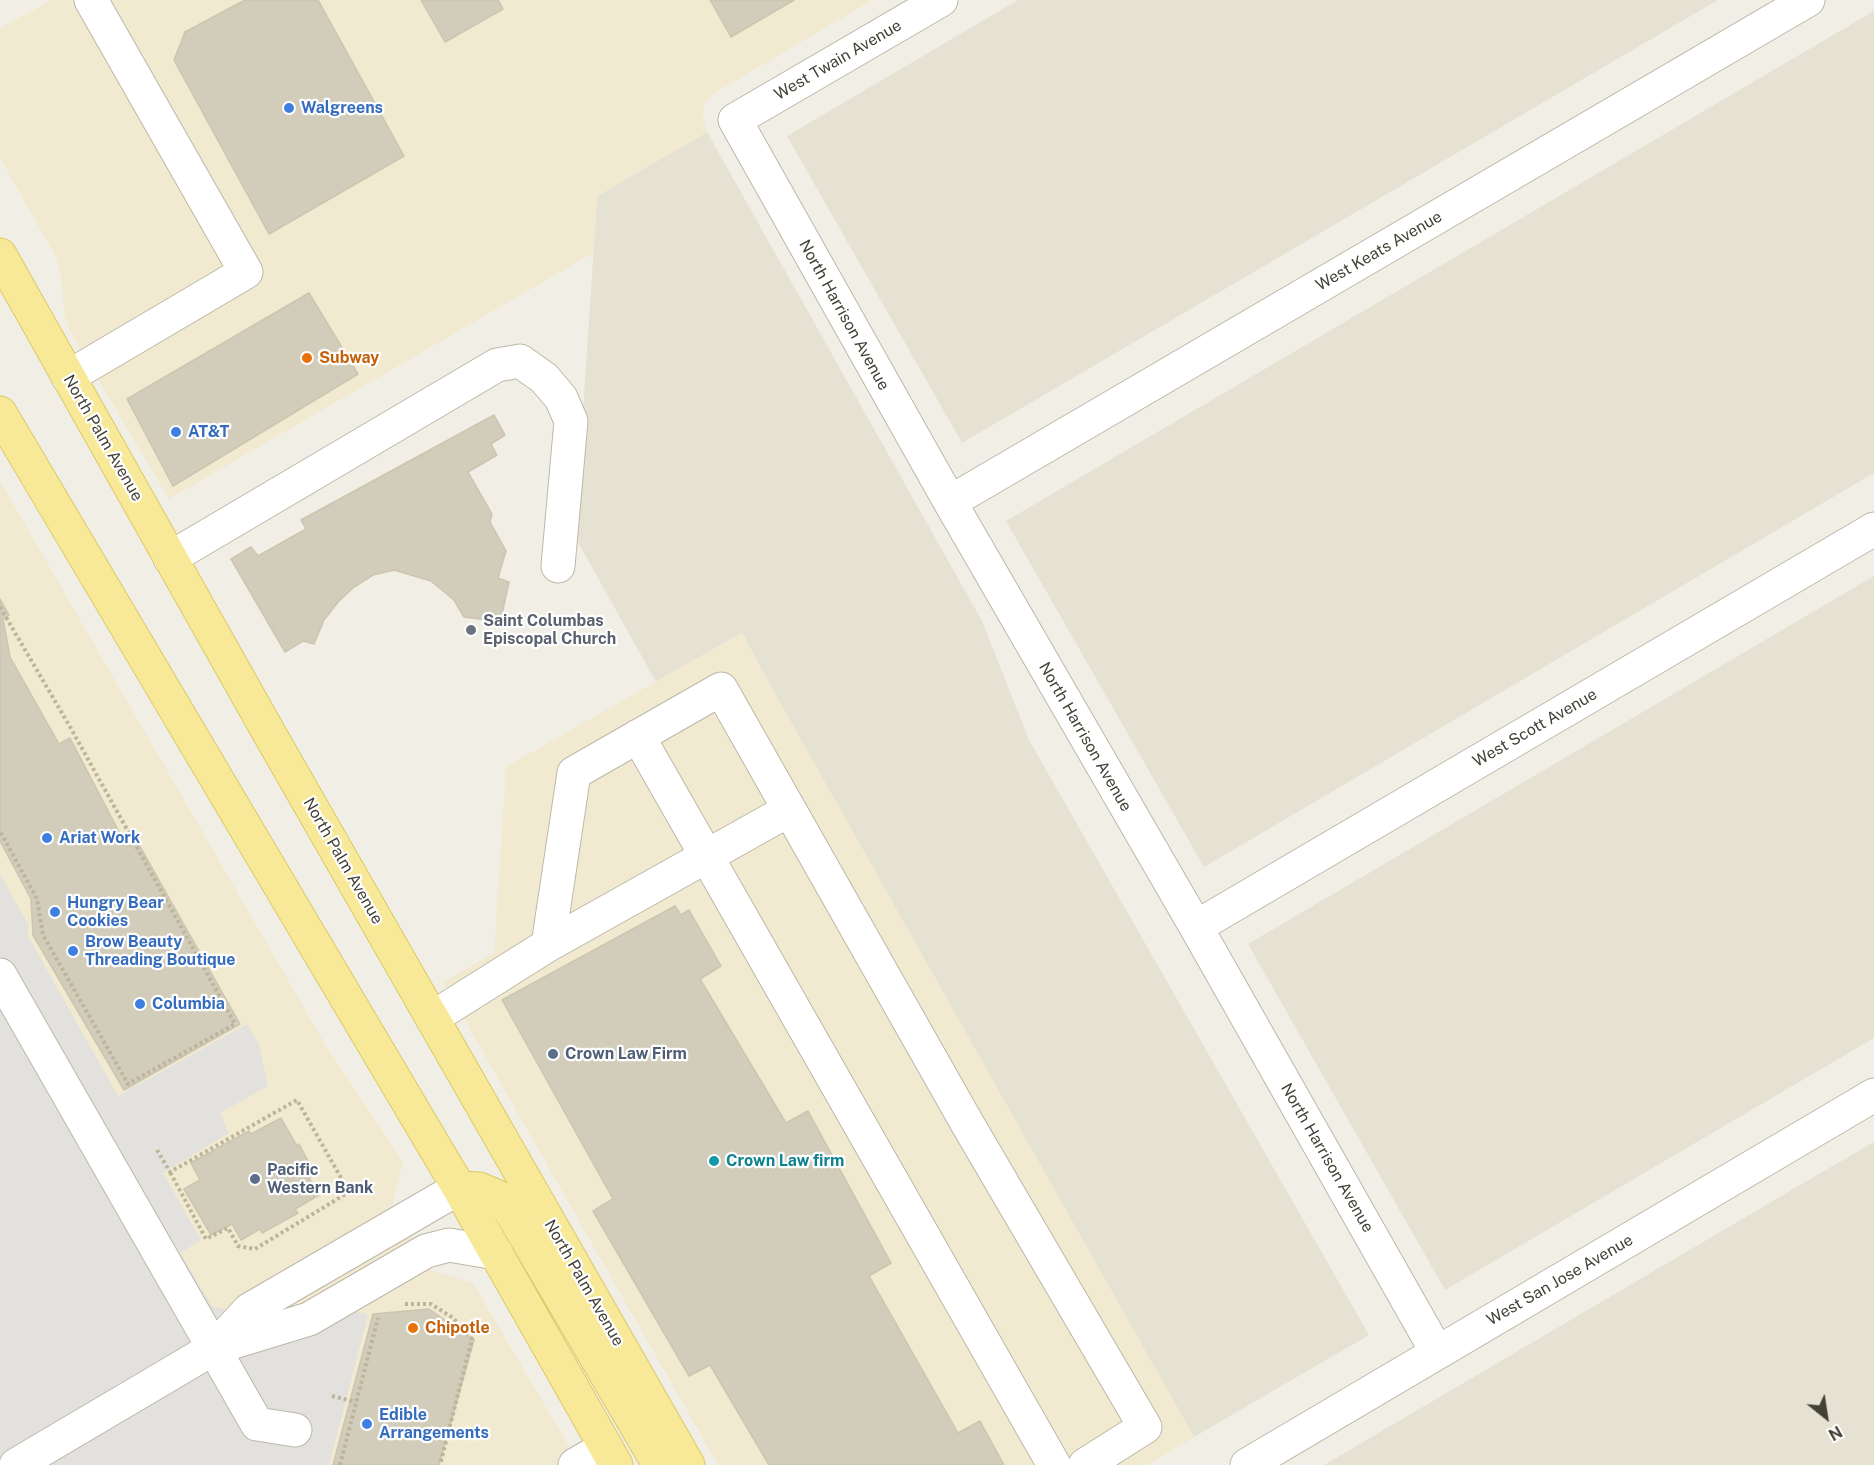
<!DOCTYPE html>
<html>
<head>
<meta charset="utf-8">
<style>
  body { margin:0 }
  #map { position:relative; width:1874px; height:1465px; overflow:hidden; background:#f1efe5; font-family:"Public Sans",sans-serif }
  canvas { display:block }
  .north { position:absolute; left:1796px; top:1387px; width:60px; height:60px; -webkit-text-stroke:4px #fff; paint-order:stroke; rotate:150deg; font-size:16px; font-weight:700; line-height:24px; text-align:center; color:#434035 }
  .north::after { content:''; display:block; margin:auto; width:21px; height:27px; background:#434035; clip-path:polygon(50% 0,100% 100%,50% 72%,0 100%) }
</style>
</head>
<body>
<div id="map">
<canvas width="1874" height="1465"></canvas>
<div class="north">N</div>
</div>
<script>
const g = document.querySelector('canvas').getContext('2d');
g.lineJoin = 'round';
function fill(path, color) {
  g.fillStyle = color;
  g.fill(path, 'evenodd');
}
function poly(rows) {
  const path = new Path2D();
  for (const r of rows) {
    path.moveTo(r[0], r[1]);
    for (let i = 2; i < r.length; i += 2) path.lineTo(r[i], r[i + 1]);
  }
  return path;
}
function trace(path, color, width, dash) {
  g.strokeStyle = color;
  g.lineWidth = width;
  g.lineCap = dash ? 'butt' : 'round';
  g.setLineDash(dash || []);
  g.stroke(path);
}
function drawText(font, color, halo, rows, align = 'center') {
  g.font = font + ' "Public Sans",sans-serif';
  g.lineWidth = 4.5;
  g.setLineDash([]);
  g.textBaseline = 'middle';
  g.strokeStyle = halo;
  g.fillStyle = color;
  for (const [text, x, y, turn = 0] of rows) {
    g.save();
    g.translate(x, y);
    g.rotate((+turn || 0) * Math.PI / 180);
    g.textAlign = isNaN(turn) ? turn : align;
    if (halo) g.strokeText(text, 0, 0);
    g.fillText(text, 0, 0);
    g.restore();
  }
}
const residential = poly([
  [1018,0,1718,0,962,443,787,136],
  [1874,11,1874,473,1204,867,1006,521],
  [707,132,982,621,1029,740,1369,1335,1194,1437,855,843,742,633,656,682,575,537,597,196],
  [1874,576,1874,1038,1445,1290,1248,944],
  [1874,1142,1874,1465,1324,1465,1817,1175]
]);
const commercial = poly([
  [52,0,872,0,715,93,704,104,703,118,707,132,597,196,593,253,169,499,69,330,64,312,61,276,56,257,0,158,0,28],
  [0,481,325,1044,403,1162,393,1203,431,1270,473,1283,580,1465,0,1465],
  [741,633,1194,1437,1147,1465,718,1465,443,982,494,953,506,767]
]);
const parking = poly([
  [0,874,29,926,28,936,118,1096,247,1024,259,1044,268,1086,220,1113,229,1133,163,1173,201,1240,180,1253,212,1306,262,1320,349,1309,368,1315,329,1465,0,1465]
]);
const building = poly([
  [245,0,318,0,404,156,269,234,174,60,185,32,245,0],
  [421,0,498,0,503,9,445,42,421,0],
  [710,0,794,0,731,37,710,0],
  [309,293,358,374,173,486,127,399,309,293],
  [494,415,505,435,491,444,497,455,468,472,492,514,490,522,506,551,498,578,509,582,501,619,495,617,495,621,464,617,454,600,431,581,394,570,373,575,354,587,339,601,324,620,314,644,303,641,285,652,231,559,251,547,258,556,306,529,301,520,494,415],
  [0,599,9,615,3,619,10,657,59,744,70,738,127,847,137,841,240,1024,124,1090,33,935,31,899,0,841,0,599],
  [675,906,681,915,689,910,721,966,700,979,786,1123,808,1111,891,1263,869,1276,958,1433,980,1421,1004,1465,769,1465,710,1365,689,1376,593,1211,613,1199,502,1000,675,906],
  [281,1118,297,1146,299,1144,315,1174,309,1178,319,1195,295,1209,298,1213,262,1233,260,1229,241,1240,232,1224,211,1235,184,1189,200,1180,191,1163,249,1131,251,1134,281,1118],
  [429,1309,474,1340,439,1465,333,1465,373,1314,429,1309]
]);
const path = poly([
  [0,607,69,725,235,1024,128,1084,43,935,37,899,0,831],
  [157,1150,170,1172,297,1100,349,1192,255,1249,238,1246,228,1228,206,1239,170,1172],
  [405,1304,431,1304,453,1318,472,1339,440,1465],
  [332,1396,356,1402],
  [340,1465,378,1318]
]);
const minor = poly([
  [941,0,735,120,950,502,1196,927,1437,1352],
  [68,377,246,272,91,0],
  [950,502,1808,0],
  [170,558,497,365,520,361,544,378,561,398,571,421,558,566],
  [638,736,1054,1465],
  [1196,927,1874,529],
  [548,945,789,810],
  [0,975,257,1424,295,1430],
  [432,1018,548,945,574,773,721,689,967,1123,1145,1427,1085,1465],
  [214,1348,249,1310,459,1188],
  [16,1465,214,1348,309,1319,426,1251,449,1245,496,1253],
  [575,1465,606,1447],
  [1247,1465,1874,1095]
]);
const major = poly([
  [0,255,269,733,688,1465],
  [0,413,459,1188,616,1465],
  [459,1188,479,1189,498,1197,510,1210,654,1456,662,1465]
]);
const markers = [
  [289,108,6,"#3f7fe0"],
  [307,358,6,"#e8710a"],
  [176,432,6,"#3f7fe0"],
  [471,630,6,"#6b7280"],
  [47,838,6,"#3f7fe0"],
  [55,912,6,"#3f7fe0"],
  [73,951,6,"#3f7fe0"],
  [140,1004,6,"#3f7fe0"],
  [553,1054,6,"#5c6f8a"],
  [714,1161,6,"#0f9aa8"],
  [255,1179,6,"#5c6f8a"],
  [413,1328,6,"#e8710a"],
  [367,1424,6,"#3f7fe0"]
];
const streetNames = [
  ["West Twain Avenue",838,60,-30],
  ["West Keats Avenue",1379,251,-30],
  ["North Harrison Avenue",844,315,61],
  ["North Palm Avenue",103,438,60],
  ["West Scott Avenue",1535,728,-30],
  ["North Harrison Avenue",1085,737,60],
  ["North Palm Avenue",343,861,60],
  ["North Harrison Avenue",1327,1158,60],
  ["West San Jose Avenue",1560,1280,-30],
  ["North Palm Avenue",584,1283,60]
];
const shopNames = [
  ["Walgreens",301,108],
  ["AT&T",188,432],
  ["Ariat Work",59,838],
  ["Hungry Bear",67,903],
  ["Cookies",67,921],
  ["Brow Beauty",85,942],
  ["Threading Boutique",85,960],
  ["Columbia",152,1004],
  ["Edible",379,1415],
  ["Arrangements",379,1433]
];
const foodNames = [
  ["Subway",319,358],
  ["Chipotle",425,1328]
];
const worshipNames = [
  ["Saint Columbas",483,621],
  ["Episcopal Church",483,639]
];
const serviceNames = [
  ["Crown Law Firm",565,1054],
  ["Pacific",267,1170],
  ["Western Bank",267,1188]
];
const cultureNames = [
  ["Crown Law firm",726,1161]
];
fill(residential, '#e5e2d3');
fill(commercial, '#f2e9d1');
fill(parking, '#e2e1dd');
fill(building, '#d2ccbb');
trace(building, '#ccc5af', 1.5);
trace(minor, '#bcb8a8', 35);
trace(major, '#dbc969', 35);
trace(path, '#bdb59b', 4, [3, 3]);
trace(minor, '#fff', 33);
trace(major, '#f7e998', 33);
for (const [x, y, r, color] of markers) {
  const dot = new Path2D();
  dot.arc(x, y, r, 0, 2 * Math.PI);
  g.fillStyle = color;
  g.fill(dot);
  trace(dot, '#fff', 2);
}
drawText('16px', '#434035', '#fff', streetNames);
drawText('bold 16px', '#366cbe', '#fff', shopNames, 'left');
drawText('bold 16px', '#c56008', '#fff', foodNames, 'left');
drawText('bold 16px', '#5b616d', '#fff', worshipNames, 'left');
drawText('bold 16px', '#4e5e75', '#fff', serviceNames, 'left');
drawText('bold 16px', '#0d838f', '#fff', cultureNames, 'left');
</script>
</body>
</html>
